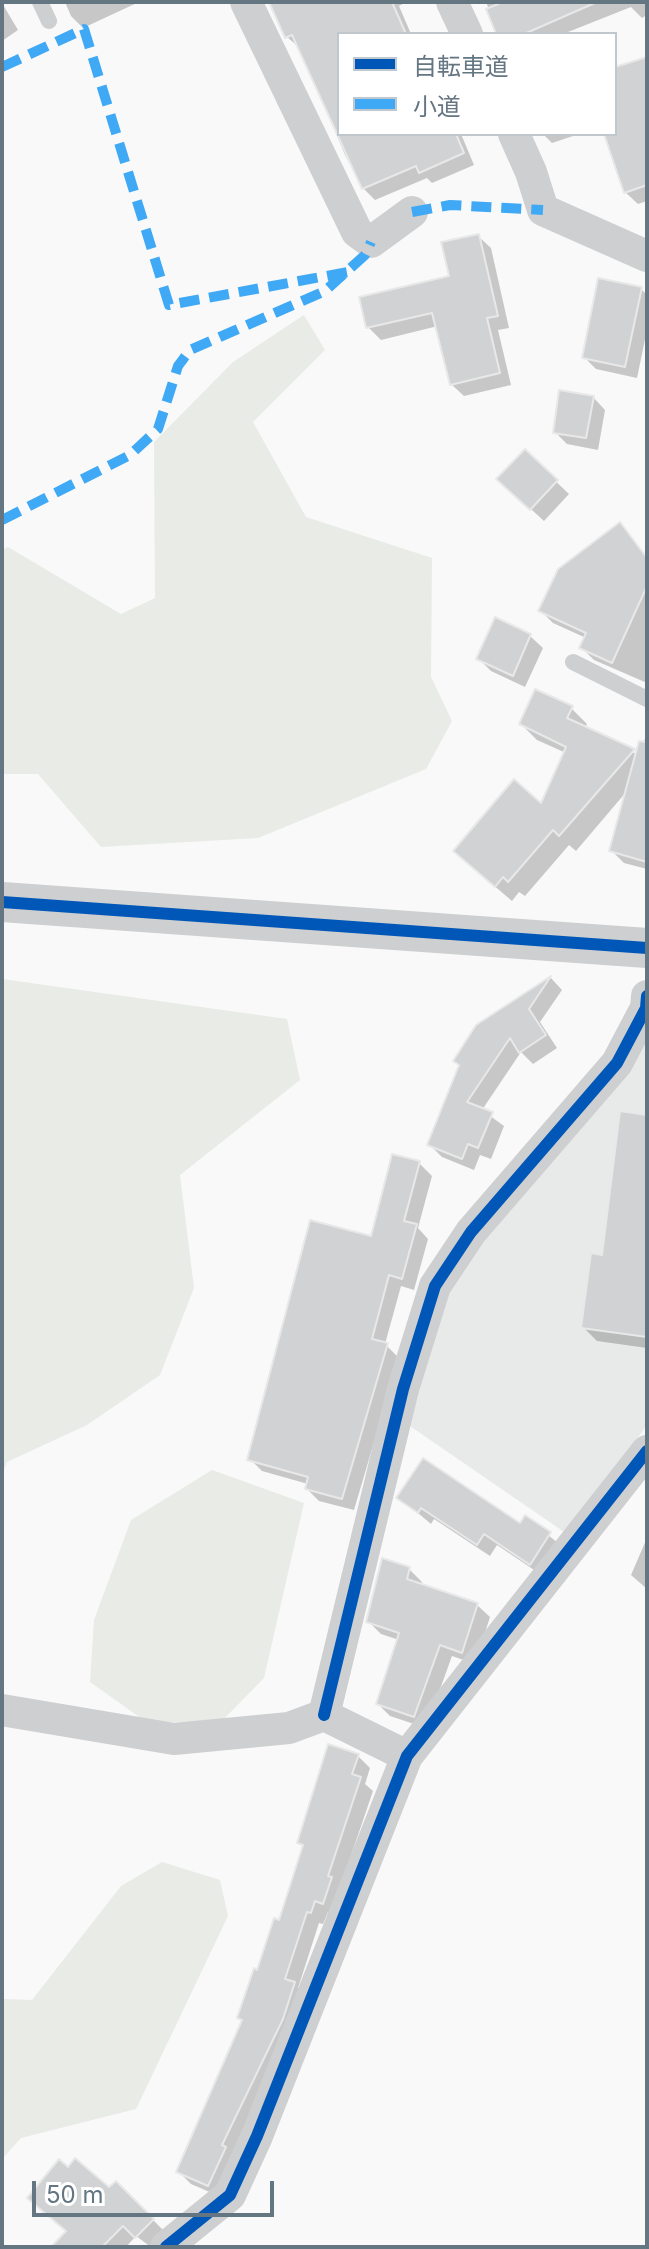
<!DOCTYPE html>
<html>
<head>
<meta charset="utf-8">
<style>
  body { margin:0 }
  #map { position:relative; width:649px; height:2249px; overflow:hidden; background:#f9f9f9; font-family:Inter,"Noto Sans JP",sans-serif }
  canvas { display:block }
  .frame { position:absolute; inset:0; border:4px solid #657683; pointer-events:none }
  .legend { position:absolute; left:337px; top:32px; width:280px; height:104px; box-sizing:border-box; background:#fff; border:2px solid #c1c8cd; margin:0; padding:10px 14px; list-style:none; font-size:24px; color:#657683 }
  .legend li { display:flex; align-items:center; gap:16px; height:40px }
  .legend b { width:40px; border:2px solid #c1c8cd }
  .scale { position:absolute; left:32px; top:2181px; width:242px; height:36px; box-sizing:border-box; border:4px solid #657683; border-top:0; padding-left:10px; font-size:24px; line-height:28px; white-space:nowrap; color:#657683; -webkit-text-stroke:6px #fff; paint-order:stroke }
</style>
</head>
<body>
<div id="map">
<canvas width="649" height="2249"></canvas>
<div class="frame"></div>
<ul class="legend">
<li><b style="height:10px;background:#0057b8"></b>自転車道</li>
<li><b style="height:10px;background:#3fa9f5"></b>小道</li>
</ul>
<div class="scale">50 m</div>
</div>
<script>
const g = document.querySelector('canvas').getContext('2d');
g.lineJoin = 'round';
function fill(path, color) {
  g.fillStyle = color;
  g.fill(path, 'evenodd');
}
function poly(rows) {
  const path = new Path2D();
  for (const r of rows) {
    path.moveTo(r[0], r[1]);
    for (let i = 2; i < r.length; i += 2) path.lineTo(r[i], r[i + 1]);
  }
  return path;
}
function trace(path, color, width, dash) {
  g.strokeStyle = color;
  g.lineWidth = width;
  g.lineCap = dash ? 'butt' : 'round';
  g.setLineDash(dash || []);
  g.stroke(path);
}
const built = poly([
  [647,1027,647,1425,567,1534,407,1424,450,1279]
]);
const green = poly([
  [304,315,325,350,253,422,306,517,432,558,431,677,452,721,426,769,258,838,101,847,38,774,2,774,2,550,8,547,121,614,155,598,154,442,233,362],
  [2,979,287,1019,300,1080,180,1175,194,1288,160,1375,87,1425,7,1462,2,1474],
  [212,1470,304,1503,264,1678,219,1724,145,1721,90,1682,94,1620,131,1520],
  [162,1862,220,1880,228,1916,136,2109,21,2138,2,2159,2,1999,32,2000,121,1886]
]);
const shadow = poly([
  [65,2,139,2,83,28,71,16],
  [272,2,406,2,399,6,411,34,339,34,339,134,461,134,474,165,432,183,427,178,375,200,363,188,345,155,300,48,287,37],
  [486,2,647,2,647,15,642,18,631,7,563,34,499,34],
  [2,3,18,30,2,41],
  [647,59,647,201,638,204,625,192,606,134,615,134,615,70],
  [543,134,579,134,552,143],
  [478,236,491,248,509,328,498,330,511,385,464,396,451,384,438,326,381,340,368,327,451,278],
  [641,289,647,295,647,330,637,378,596,369,584,357],
  [593,397,605,410,598,450,567,444,555,432],
  [525,452,569,494,544,521,511,491],
  [628,535,647,557,647,683,594,660,581,647,586,638,553,623,541,611],
  [496,620,530,636,543,648,525,687,491,671,478,658],
  [571,708,587,724,585,728,638,755,647,734,647,869,624,863,611,850,627,791,576,851,569,845,525,896,519,892,512,901,471,866,542,806,566,753,537,740,521,724],
  [551,978,562,990,540,1022,557,1048,533,1064,521,1052,482,1110,504,1126,491,1159,480,1155,474,1170,442,1157,430,1145,478,1026],
  [647,1111,647,1348,597,1341,583,1327],
  [419,1163,432,1176,418,1228,428,1239,414,1290,401,1286,385,1344,399,1358,354,1510,319,1501,307,1489,308,1484,262,1471,250,1459,372,1238],
  [399,1497,520,1526,526,1518,562,1546,543,1576,497,1545,490,1556,434,1519,431,1524],
  [647,1538,647,1589,631,1575],
  [409,1569,422,1582,420,1586,477,1605,490,1617,475,1664,452,1656,426,1728,390,1716,378,1704,399,1640,381,1634,368,1621],
  [358,1756,370,1768,365,1784,373,1791,340,1888,336,1915,328,1912,323,1924,319,1923,298,1988,306,1996,221,2197,191,2184,178,2171,244,2022,239,2018,280,1922,304,1847,299,1842],
  [68,2170,109,2190,116,2183,165,2232,151,2247,136,2236,126,2247,54,2247,68,2232]
]);
const building = poly([
  [269,2,392,2,406,34,339,34,339,134,456,134,464,153,419,173,416,166,362,189,292,35,285,38,269,2],
  [503,2,597,2,524,34,496,34,486,9,503,2],
  [647,57,647,185,624,193,604,134,615,134,615,67,647,57],
  [479,234,498,316,487,318,500,373,450,385,432,313,366,328,359,297,449,276,441,242,479,234],
  [598,278,642,287,625,367,582,358,598,278],
  [559,390,594,396,586,438,553,433,559,390],
  [525,449,558,480,530,510,496,479,525,449],
  [620,522,647,558,647,586,612,663,579,648,586,633,538,611,558,569,620,522],
  [495,617,531,634,513,676,476,659,495,617],
  [535,689,573,706,567,718,635,749,559,836,553,830,508,882,503,877,495,887,453,851,514,779,541,803,566,747,519,724,535,689],
  [639,741,647,742,647,862,609,851,639,741],
  [551,976,529,1009,546,1035,519,1053,510,1038,467,1102,493,1112,478,1148,468,1144,462,1159,427,1145,459,1065,453,1061,476,1025,551,976],
  [620,1111,647,1115,647,1337,581,1328,591,1253,602,1255,620,1111],
  [392,1154,420,1161,404,1221,417,1224,402,1279,389,1275,372,1339,388,1343,342,1499,305,1489,308,1477,247,1460,310,1220,371,1236,392,1154],
  [423,1458,520,1523,525,1515,551,1532,530,1565,484,1534,477,1545,421,1508,418,1513,396,1498,423,1458],
  [382,1558,410,1567,407,1579,478,1603,462,1653,440,1645,414,1717,376,1704,399,1633,366,1622,382,1558],
  [328,1744,359,1754,352,1774,361,1777,328,1876,332,1877,323,1904,315,1901,311,1913,307,1912,285,1979,295,1982,283,2019,222,2145,226,2147,208,2186,176,2172,242,2020,237,2018,254,1968,257,1970,274,1918,279,1920,303,1845,297,1843,328,1744],
  [75,2158,109,2187,116,2181,154,2219,135,2238,123,2226,102,2247,51,2247,66,2231,27,2198,59,2159,68,2167,75,2158]
]);
const service = poly([
  [40,2,49,21],
  [573,662,647,699]
]);
const minor = poly([
  [246,2,357,232,371,242,412,212],
  [452,2,467,34],
  [514,134,531,172,543,210,647,256],
  [2,1710,174,1739,289,1728,324,1715,407,1756],
  [324,1715,403,1389,435,1286,471,1232,617,1063,646,1008,647,996],
  [166,2247,230,2195,257,2136,407,1756,647,1451]
]);
const tertiary = poly([
  [2,902,647,948]
]);
const quiet = poly([
  [2,67,84,29,169,305,348,272],
  [412,212,450,205,543,210],
  [2,520,130,455,158,429,178,366,190,350,325,291,365,255,371,242]
]);
const cycleway = poly([
  [2,902,647,948],
  [324,1715,403,1389,435,1286,471,1232,617,1063,646,1008,647,996],
  [166,2247,230,2195,257,2136,407,1756,647,1451]
]);
fill(built, '#e8e9e9');
fill(green, '#e8ebe6');
fill(shadow, '#0003');
fill(building, '#d0d2d3');
trace(building, '#e8e8e8', 2);
trace(service, '#cecfd0', 16);
trace(minor, '#cecfd0', 32);
trace(tertiary, '#cecfd0', 40);
trace(quiet, '#3fa9f5', 10, [20, 10]);
trace(cycleway, '#0057b8', 12);
</script>
</body>
</html>
